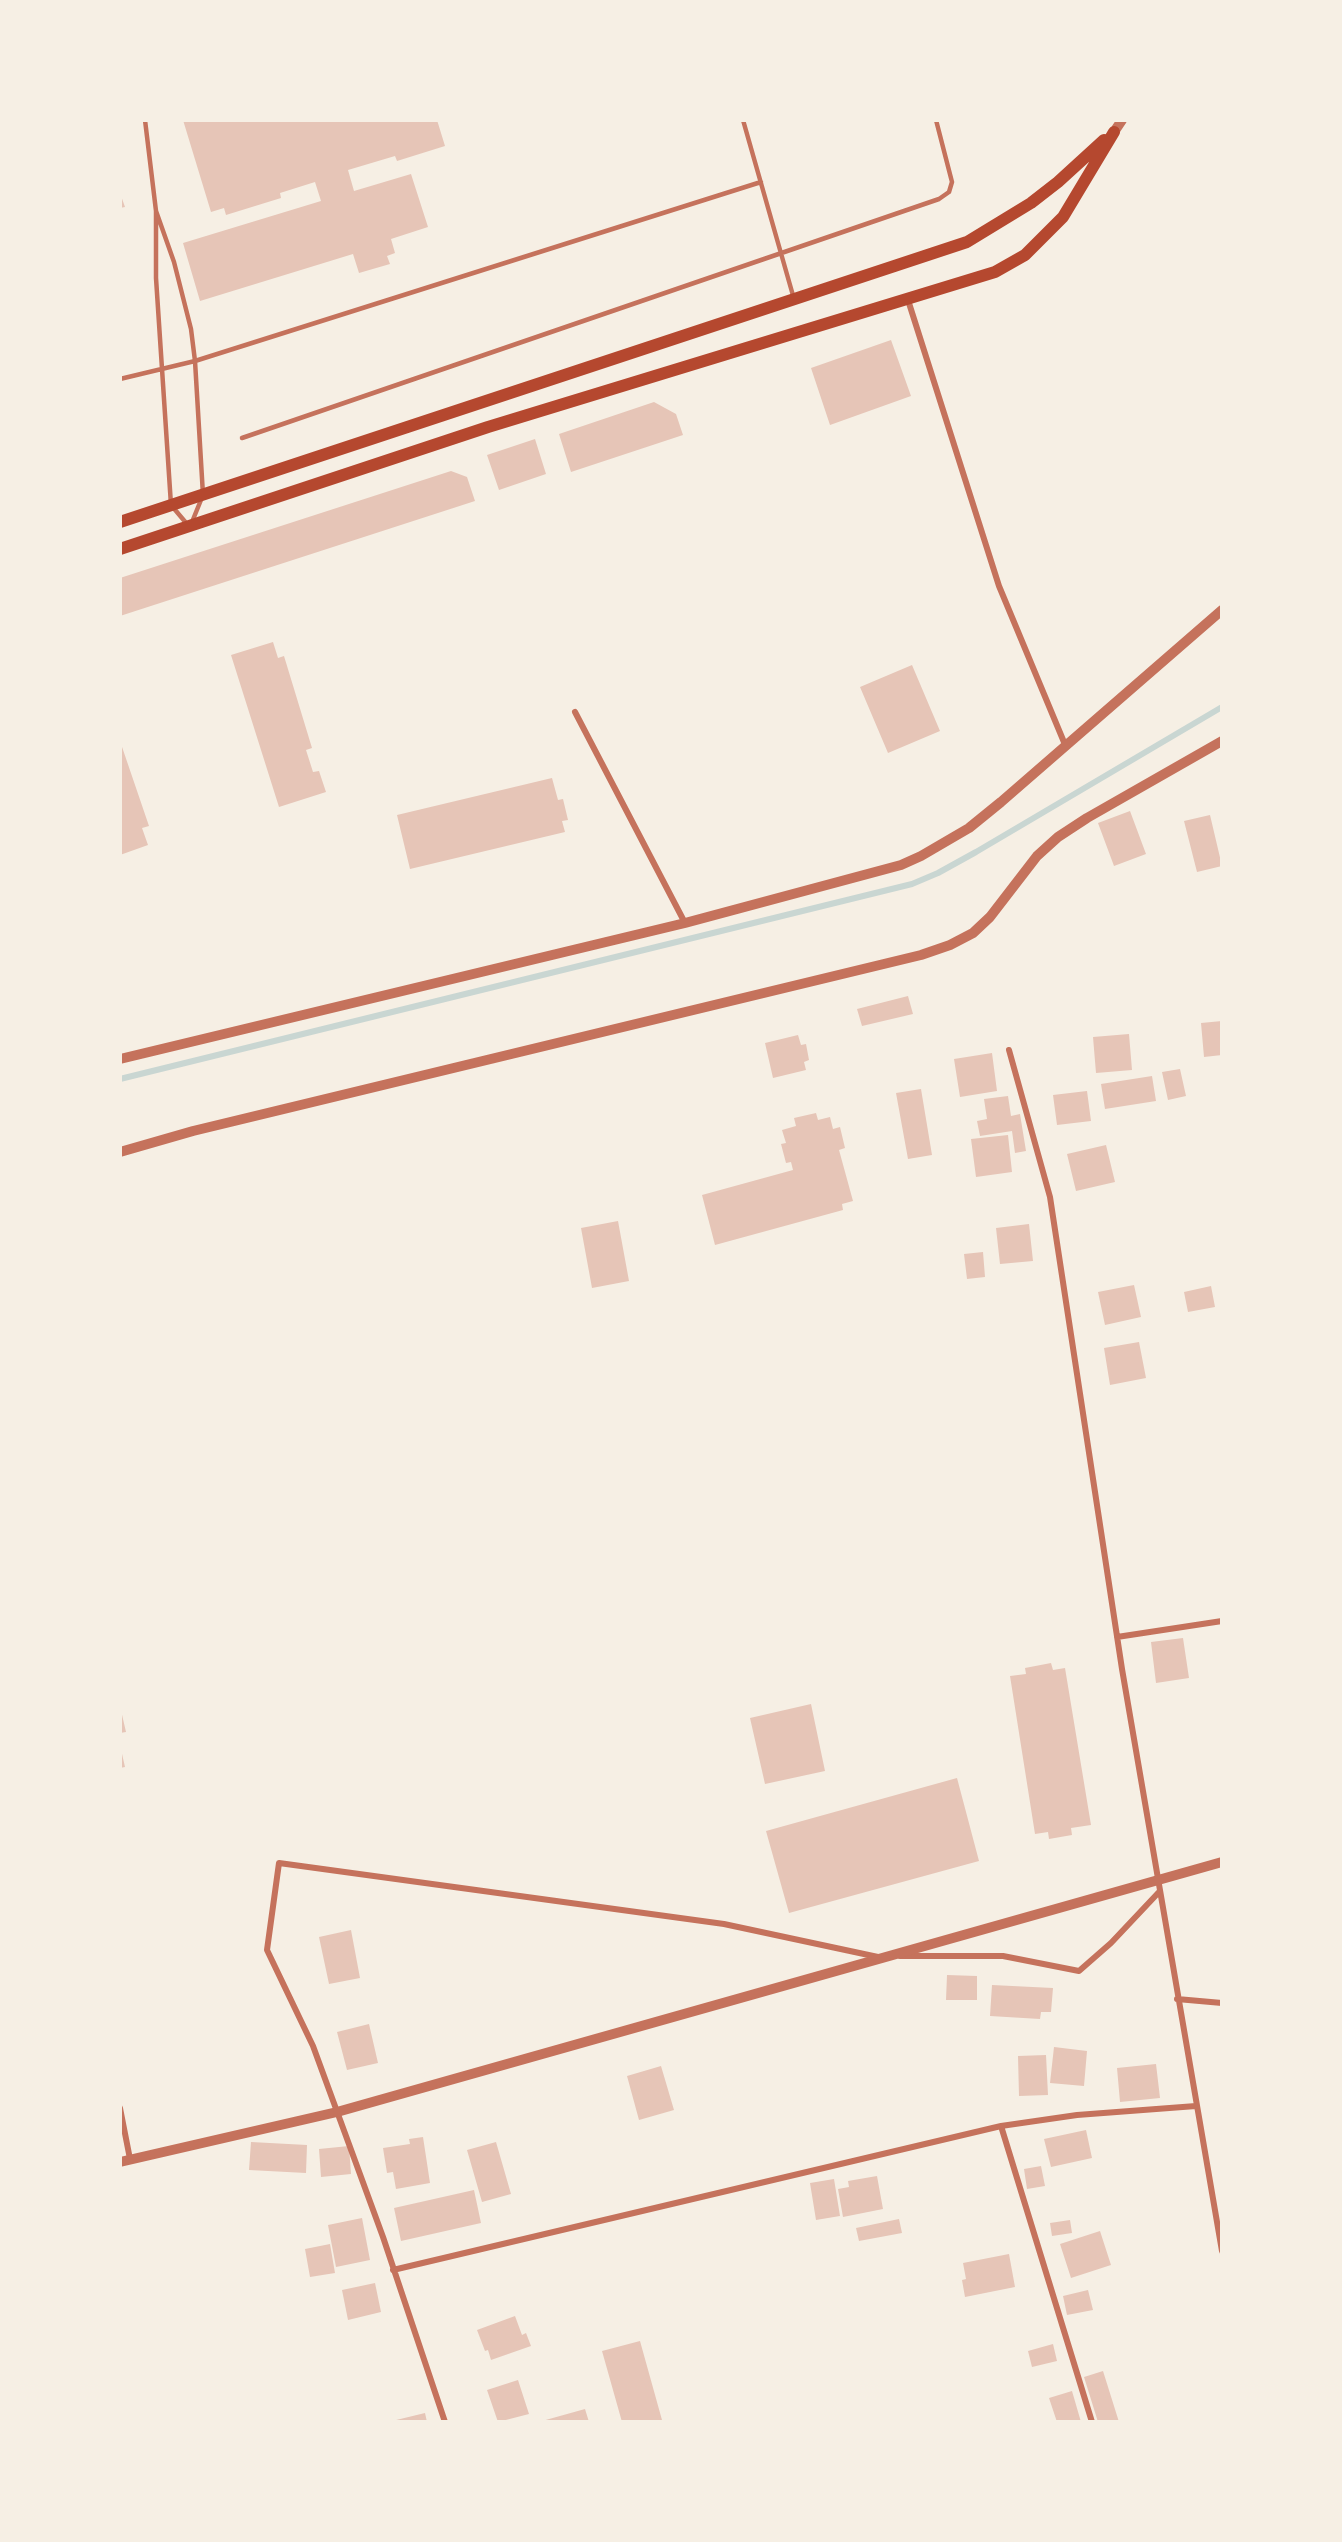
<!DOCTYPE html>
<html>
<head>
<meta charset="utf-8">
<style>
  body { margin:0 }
  #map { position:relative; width:1342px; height:2542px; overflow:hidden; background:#f6efe4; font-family:"Alegreya Sans",sans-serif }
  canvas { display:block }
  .frame { position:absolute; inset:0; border:122px solid #f6efe4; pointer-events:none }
</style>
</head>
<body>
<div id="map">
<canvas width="1342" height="2542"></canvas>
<div class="frame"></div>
</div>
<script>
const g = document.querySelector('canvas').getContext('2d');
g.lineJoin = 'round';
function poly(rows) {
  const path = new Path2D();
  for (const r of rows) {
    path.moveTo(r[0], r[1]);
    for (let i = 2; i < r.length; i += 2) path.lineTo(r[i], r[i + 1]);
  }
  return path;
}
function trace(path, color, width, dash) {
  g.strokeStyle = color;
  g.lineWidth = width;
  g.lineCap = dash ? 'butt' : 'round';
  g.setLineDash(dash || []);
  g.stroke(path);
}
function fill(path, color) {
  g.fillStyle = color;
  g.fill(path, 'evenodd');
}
const stream = poly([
  [120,1079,912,884,938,873,976,852,1222,707]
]);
const building = poly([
  [183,120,437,120,445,146,397,161,395,156,348,170,354,191,411,174,428,227,391,239,395,253,387,256,390,264,359,273,353,254,200,301,183,243,321,201,315,182,280,193,281,198,226,215,224,208,211,212],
  [120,193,125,207,120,208],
  [891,340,911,396,830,425,811,368],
  [654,402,676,414,683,435,571,472,559,434],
  [535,439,546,474,499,490,487,455],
  [451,471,467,477,475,501,120,616,120,578],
  [273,642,278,658,284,656,312,748,306,750,313,772,319,771,326,792,279,807,231,655],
  [912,665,940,731,888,753,860,687],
  [120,741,149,826,142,828,148,845,120,855],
  [552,778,558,800,563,799,568,820,562,821,565,832,410,869,397,815],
  [1130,811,1146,854,1114,866,1098,823],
  [1210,815,1222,866,1197,872,1184,821],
  [908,996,913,1014,862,1026,857,1009],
  [1222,1021,1222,1055,1204,1057,1201,1023],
  [1129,1034,1132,1070,1096,1073,1093,1037],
  [798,1035,801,1045,806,1044,809,1060,804,1062,806,1070,773,1078,765,1043],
  [992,1053,997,1091,960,1097,954,1059],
  [1180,1069,1186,1096,1168,1100,1162,1072],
  [1152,1076,1156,1101,1105,1109,1101,1084],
  [921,1089,932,1155,908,1159,896,1093],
  [1087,1091,1091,1121,1057,1125,1053,1095],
  [1008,1096,1011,1116,1020,1114,1026,1151,1015,1153,1012,1131,980,1136,977,1121,987,1119,984,1099],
  [816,1113,818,1120,830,1117,833,1129,840,1127,845,1148,839,1150,853,1201,842,1204,843,1210,715,1245,702,1195,793,1170,791,1162,786,1163,781,1144,786,1143,782,1130,796,1126,794,1118],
  [1008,1135,1012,1172,976,1177,971,1139],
  [1106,1145,1115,1182,1076,1191,1067,1154],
  [618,1221,629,1281,592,1288,581,1228],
  [1029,1224,1033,1261,1000,1264,996,1228],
  [983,1252,985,1277,967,1279,964,1254],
  [1134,1285,1141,1317,1105,1325,1098,1292],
  [1211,1286,1215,1307,1188,1312,1184,1292],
  [1139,1342,1146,1378,1110,1385,1104,1348],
  [1183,1638,1189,1678,1156,1683,1151,1642],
  [1051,1663,1053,1670,1065,1668,1091,1825,1071,1828,1072,1835,1049,1839,1048,1832,1035,1834,1010,1676,1026,1674,1025,1668],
  [811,1704,825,1771,765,1784,750,1718],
  [120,1706,126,1732,120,1733],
  [120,1745,125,1767,120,1768],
  [957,1778,979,1861,789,1913,766,1831],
  [351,1930,360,1978,329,1984,319,1937],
  [947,1975,977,1976,977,2000,946,2000],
  [992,1985,1053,1988,1051,2012,1041,2012,1040,2019,990,2016],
  [369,2024,378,2063,347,2070,337,2032],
  [1054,2047,1087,2051,1084,2086,1050,2083],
  [1046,2055,1048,2095,1019,2096,1018,2056],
  [1156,2064,1160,2098,1120,2102,1117,2068],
  [661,2066,674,2110,639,2120,627,2076],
  [1086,2130,1092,2158,1051,2167,1044,2139],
  [423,2137,430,2183,396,2189,393,2172,387,2173,383,2148,410,2144,409,2139],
  [251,2142,307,2145,306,2173,249,2170],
  [496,2142,511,2194,482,2202,467,2150],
  [349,2146,351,2174,321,2177,319,2149],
  [1041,2166,1045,2186,1027,2189,1024,2169],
  [877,2176,883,2209,843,2217,838,2189,849,2187,848,2181],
  [834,2179,840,2216,816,2220,810,2183],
  [474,2190,481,2223,401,2241,394,2208],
  [362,2218,370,2260,336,2267,328,2225],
  [899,2219,902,2233,859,2241,856,2228],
  [1070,2220,1072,2233,1052,2236,1050,2223],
  [1100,2231,1111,2265,1071,2278,1060,2244],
  [330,2244,335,2273,310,2277,305,2249],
  [1009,2254,1015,2287,965,2297,962,2280,966,2279,963,2263],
  [375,2283,381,2312,348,2320,342,2290],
  [1088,2290,1093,2310,1067,2315,1063,2296],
  [515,2316,522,2335,526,2333,531,2346,491,2360,488,2350,485,2351,477,2330],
  [640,2341,662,2420,622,2422,602,2351],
  [1053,2344,1057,2361,1032,2367,1028,2351],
  [1103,2371,1119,2422,1098,2422,1084,2377],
  [518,2380,529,2414,498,2422,487,2390],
  [1072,2391,1081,2422,1057,2422,1049,2398],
  [585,2409,589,2422,542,2422,542,2421],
  [425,2413,427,2422,392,2422,392,2421]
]);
const service = poly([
  [145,120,156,211,156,278,171,505,187,524],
  [743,120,794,299],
  [156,211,174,262,191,329,195,361,203,495,192,522],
  [120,379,195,361,761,182],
  [242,438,939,199,949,192,952,182,936,120]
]);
const minor = poly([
  [908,300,999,586,1066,747],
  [575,712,685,923],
  [1009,1050,1050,1197,1122,1669,1222,2251],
  [1117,1637,1222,1621],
  [900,1956,1003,1956,1079,1971,1111,1943,1160,1891],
  [1177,1999,1222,2003],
  [120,2108,130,2159],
  [1001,2126,1092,2422],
  [393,2270,1001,2126,1077,2115,1196,2106],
  [445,2422,383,2237,313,2046,267,1950,279,1863,724,1924,878,1957]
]);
const tertiary = poly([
  [1114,132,1122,120],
  [120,1059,685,923,901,865,921,856,969,828,1001,802,1222,610],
  [120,1152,193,1131,921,955,950,945,973,933,990,917,1037,856,1058,837,1087,818,1222,741],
  [120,2162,337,2112,1222,1862]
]);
const secondary = poly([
  [120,522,967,242,1031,203,1058,182,1104,140],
  [120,549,488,427,995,272,1025,255,1063,217,1114,132]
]);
trace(stream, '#c9d6d2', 6);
fill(building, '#e6c5b7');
trace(service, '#c5725c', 4.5);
trace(minor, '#c5725c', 6);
trace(tertiary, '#c5725c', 10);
trace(secondary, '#b5482f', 12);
</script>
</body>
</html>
